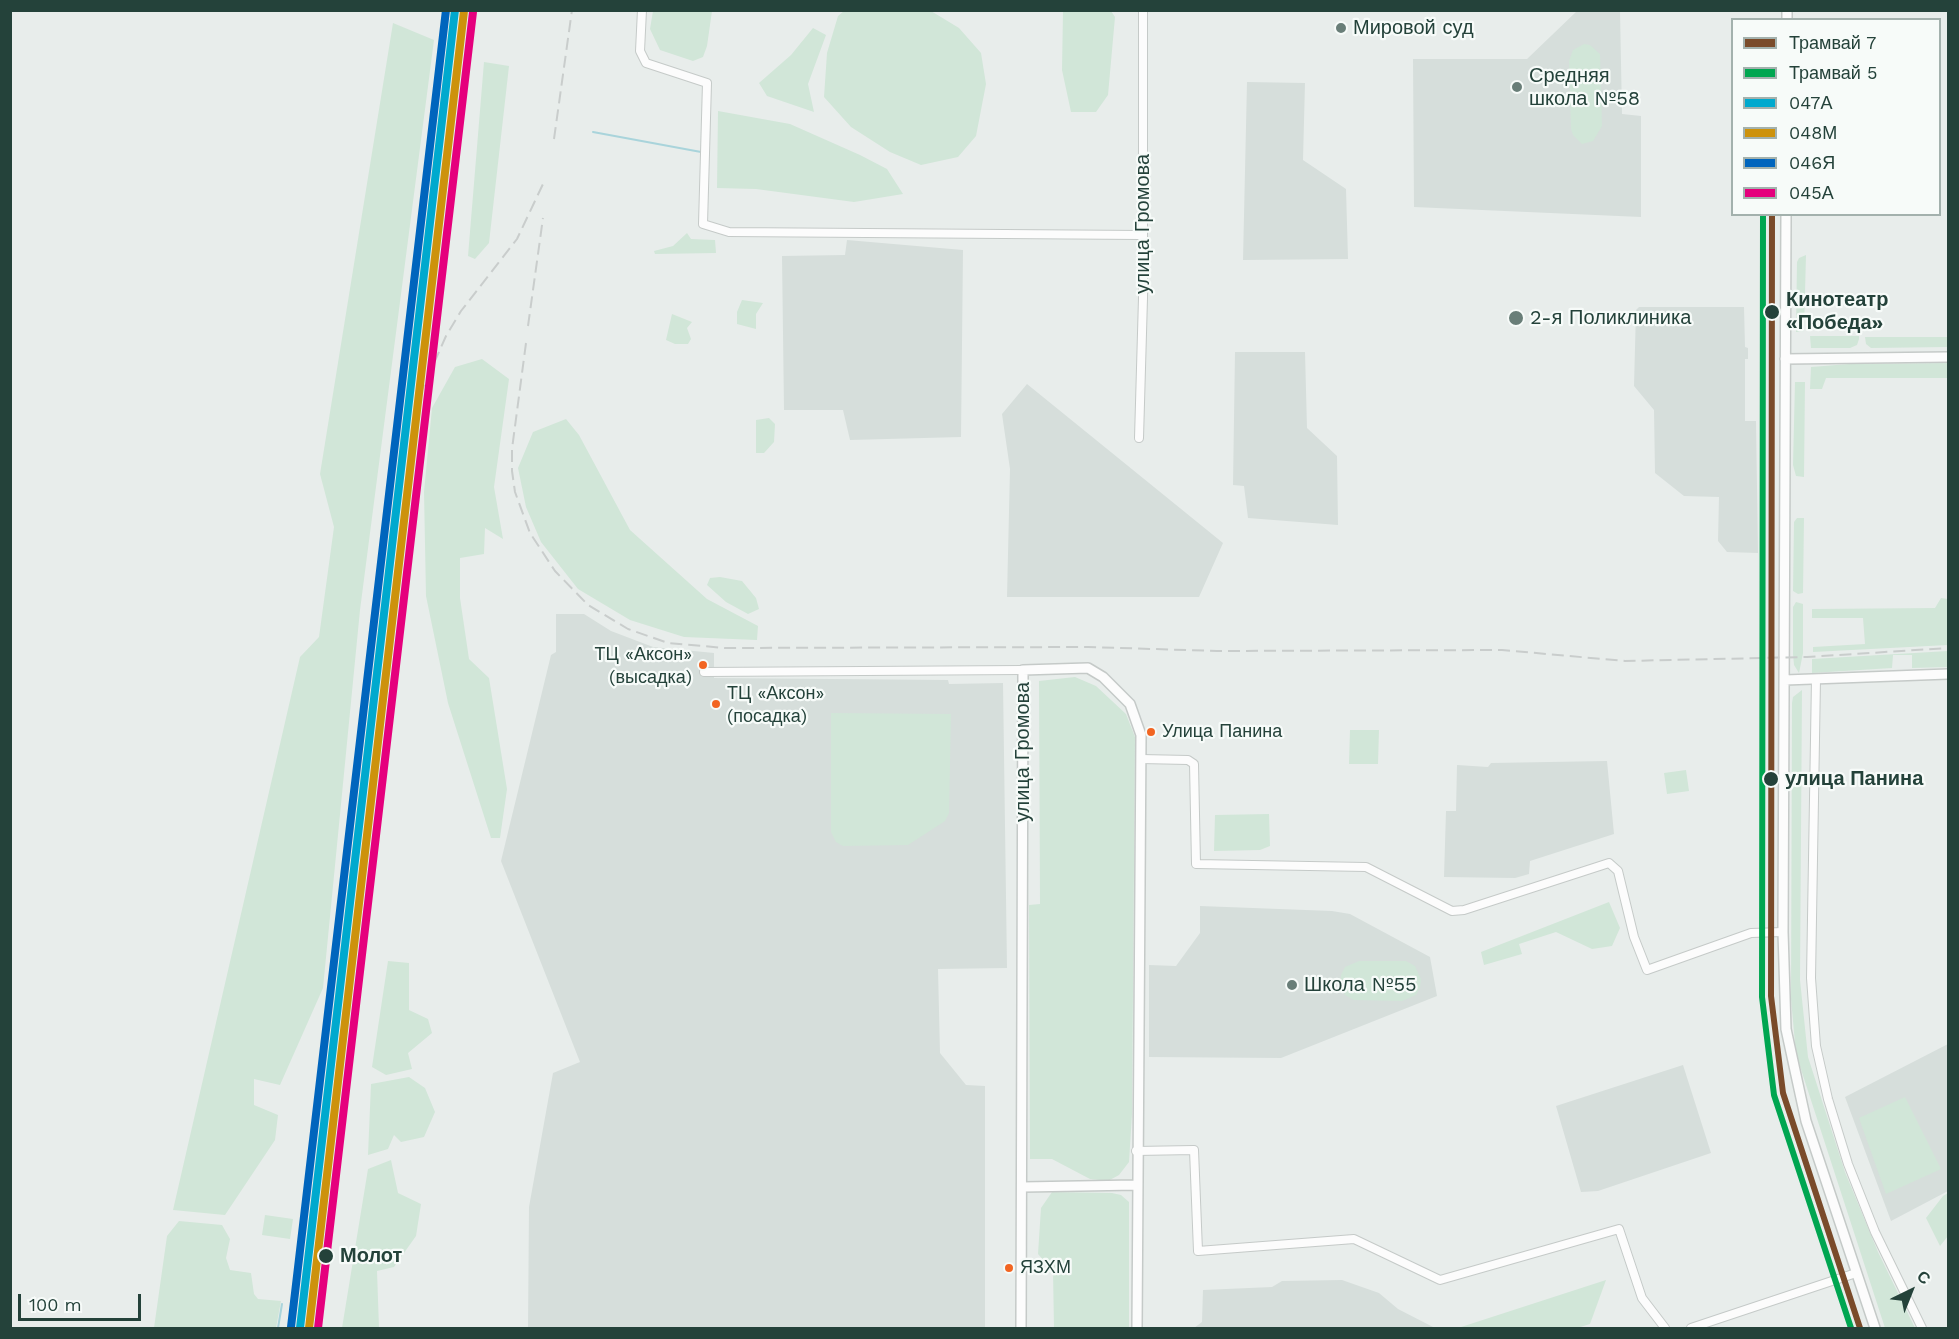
<!DOCTYPE html>
<html>
<head>
<meta charset="utf-8">
<style>
  body { margin:0 }
  #map { position:relative; width:1959px; height:1339px; overflow:hidden; background:#e8edeb; font-family:"Work Sans",sans-serif }
  canvas { display:block }
  .frame { position:absolute; inset:0; border:12px solid #24423a; pointer-events:none }
  .legend { position:absolute; left:1731px; top:18px; width:210px; height:198px; box-sizing:border-box; background:#f7fbf9; border:2px solid #a3b1ad; margin:0; padding:8px 10px; list-style:none; font-size:18px; color:#24423a }
  .legend li { display:flex; align-items:center; gap:12px; height:30px }
  .legend b { width:30px; border:2px solid #a3b1ad }
  .north { position:absolute; left:1881px; top:1261px; width:60px; height:60px; -webkit-text-stroke:4px #f7fbf9; paint-order:stroke; rotate:43deg; font-size:16px; font-weight:700; line-height:24px; text-align:center; color:#24423a }
  .north::after { content:''; display:block; margin:auto; width:21px; height:27px; background:#24423a; clip-path:polygon(50% 0,100% 100%,50% 72%,0 100%) }
  .scale { position:absolute; left:18px; top:1294px; width:123px; height:27px; box-sizing:border-box; border:3px solid #24423a; border-top:0; padding-left:8px; font-size:18px; line-height:21px; white-space:nowrap; color:#24423a; -webkit-text-stroke:4px #f7fbf9; paint-order:stroke }
</style>
</head>
<body>
<div id="map">
<canvas width="1959" height="1339"></canvas>
<div class="frame"></div>
<ul class="legend">
<li><b style="height:8px;background:#7a4b2a"></b>Трамвай 7</li>
<li><b style="height:8px;background:#00a651"></b>Трамвай 5</li>
<li><b style="height:8px;background:#00a9ce"></b>047А</li>
<li><b style="height:8px;background:#cd920c"></b>048М</li>
<li><b style="height:8px;background:#0065bd"></b>046Я</li>
<li><b style="height:8px;background:#e5007d"></b>045А</li>
</ul>
<div class="north">С</div>
<div class="scale">100 m</div>
</div>
<script>
const g = document.querySelector('canvas').getContext('2d');
g.lineJoin = 'round';
function fill(path, color) {
  g.fillStyle = color;
  g.fill(path, 'evenodd');
}
function poly(rows) {
  const path = new Path2D();
  for (const r of rows) {
    path.moveTo(r[0], r[1]);
    for (let i = 2; i < r.length; i += 2) path.lineTo(r[i], r[i + 1]);
  }
  return path;
}
function trace(path, color, width, dash) {
  g.strokeStyle = color;
  g.lineWidth = width;
  g.lineCap = dash ? 'butt' : 'round';
  g.setLineDash(dash || []);
  g.stroke(path);
}
function drawText(font, color, halo, rows, align = 'center') {
  g.font = font + ' "Work Sans",sans-serif';
  g.lineWidth = 4.5;
  g.setLineDash([]);
  g.textBaseline = 'middle';
  g.strokeStyle = halo;
  g.fillStyle = color;
  for (const [text, x, y, turn = 0] of rows) {
    g.save();
    g.translate(x, y);
    g.rotate((+turn || 0) * Math.PI / 180);
    g.textAlign = isNaN(turn) ? turn : align;
    if (halo) g.strokeText(text, 0, 0);
    g.fillText(text, 0, 0);
    g.restore();
  }
}
const built = poly([
  [1577,11,1620,11,1622,114,1641,116,1641,217,1414,207,1413,59,1527,59],
  [1247,82,1305,83,1303,160,1346,189,1348,259,1243,260],
  [847,240,963,250,961,437,850,440,843,410,784,410,782,256,845,255],
  [1639,307,1744,307,1745,347,1748,348,1748,359,1745,359,1745,421,1756,421,1758,553,1727,552,1718,541,1719,497,1684,496,1655,473,1654,410,1634,386,1636,310],
  [1235,352,1305,352,1307,428,1337,456,1338,525,1248,518,1244,486,1233,485],
  [1027,384,1223,543,1199,597,1007,597,1010,469,1002,414],
  [556,614,584,614,611,631,653,647,714,653,714,678,948,680,949,684,1003,683,1007,968,938,969,940,1053,966,1085,985,1086,985,1328,528,1328,529,1207,553,1073,580,1062,501,861,551,655,556,652],
  [1607,761,1614,834,1530,861,1529,874,1515,878,1444,877,1446,811,1456,811,1457,765,1488,767,1491,763],
  [1200,906,1332,911,1350,914,1430,957,1437,996,1281,1058,1149,1057,1149,965,1176,966,1200,933],
  [1948,1044,1948,1191,1891,1221,1845,1097],
  [1683,1065,1711,1153,1598,1191,1581,1192,1556,1106],
  [1342,1280,1379,1293,1398,1309,1435,1328,1194,1328,1202,1322,1203,1290,1272,1287,1282,1281]
]);
const green = poly([
  [653,11,712,11,707,46,703,57,693,61,660,50,650,29],
  [844,11,931,11,959,28,981,53,986,84,976,136,958,157,921,165,890,152,851,127,824,97,827,53,838,16],
  [1063,11,1111,11,1115,17,1108,95,1096,112,1071,112,1062,70],
  [393,23,434,40,360,610,323,988,280,1085,254,1079,254,1105,278,1115,275,1140,225,1215,173,1210,300,657,319,637,334,527,320,474],
  [813,28,826,35,808,84,814,112,767,96,759,83,791,55],
  [1584,44,1590,45,1600,54,1602,126,1593,141,1582,144,1573,135,1571,129,1569,61,1573,50],
  [484,62,509,66,489,243,475,259,468,256],
  [718,111,790,124,860,155,887,169,903,194,854,202,756,189,717,188],
  [687,233,691,239,715,240,716,253,655,254,654,251,673,246],
  [1806,255,1804,331,1796,332,1797,262,1799,258],
  [742,300,763,303,756,314,756,329,737,324,737,312],
  [672,314,692,322,687,328,691,339,688,344,675,344,666,340],
  [1810,336,1859,336,1859,339,1857,345,1850,348,1811,348],
  [1865,337,1948,337,1948,347,1871,348,1866,344],
  [482,359,509,379,494,487,503,539,485,528,484,554,460,558,460,598,469,659,489,678,507,789,500,838,491,838,448,703,426,596,424,492,432,408,455,367],
  [1948,363,1948,378,1826,378,1822,389,1810,389,1811,367,1849,364],
  [1795,382,1805,382,1804,477,1796,476,1793,465],
  [769,418,775,424,774,442,764,453,756,453,756,420],
  [566,419,579,435,630,530,707,599,758,626,757,640,684,637,630,620,578,589,541,542,526,507,518,468,533,432],
  [1797,518,1804,518,1803,593,1798,594,1793,591,1794,522],
  [720,577,742,581,756,598,759,609,748,614,726,602,707,585,710,578],
  [1941,598,1948,599,1948,645,1813,652,1813,647,1865,644,1863,618,1812,618,1812,609,1935,608],
  [1796,602,1803,604,1803,653,1799,673,1794,665,1793,654,1793,607],
  [1948,651,1948,667,1912,668,1912,655,1893,655,1892,668,1812,673,1812,659],
  [1075,677,1096,686,1126,714,1135,737,1132,1114,1129,1162,1119,1175,1108,1181,1090,1179,1052,1159,1030,1159,1029,905,1040,904,1039,681],
  [1802,690,1800,980,1808,1057,1845,1172,1878,1252,1915,1328,1885,1328,1796,1054,1791,999,1792,703,1793,697],
  [831,713,951,714,949,813,945,821,908,845,843,846,836,842,831,832],
  [1350,730,1379,730,1378,764,1349,764],
  [1686,770,1689,791,1667,794,1664,773],
  [1269,814,1270,846,1260,850,1214,851,1215,815],
  [1609,902,1620,928,1612,946,1592,949,1556,932,1519,944,1522,954,1484,965,1481,952],
  [388,961,409,963,409,1010,428,1019,432,1033,408,1053,412,1069,386,1075,372,1067],
  [1359,961,1406,961,1415,966,1421,979,1420,987,1416,995,1402,1001,1354,1000,1345,995,1340,986,1341,975,1345,967],
  [409,1077,425,1088,435,1112,424,1137,401,1142,394,1135,388,1149,368,1155,371,1084],
  [1905,1097,1941,1169,1886,1194,1859,1118],
  [391,1160,398,1193,421,1204,416,1236,394,1267,377,1271,379,1328,342,1328,368,1169],
  [1052,1192,1112,1193,1121,1195,1129,1202,1129,1328,1054,1328,1053,1271,1038,1254,1041,1208],
  [1948,1193,1948,1236,1940,1246,1926,1218,1943,1196],
  [265,1215,293,1219,290,1239,262,1235],
  [179,1221,222,1225,230,1239,226,1258,230,1270,251,1273,254,1294,258,1299,281,1301,276,1328,154,1328,167,1236],
  [1606,1280,1590,1324,1577,1328,1458,1328]
]);
const stream = poly([
  [593,132,701,152],
  [278,1328,282,1304]
]);
const minor = poly([
  [642,10,640,51,646,63,707,83,703,224,729,232,1141,235],
  [1139,438,1143,298,1143,10],
  [704,672,1023,670],
  [1816,679,1811,978,1816,1046,1828,1099,1848,1164,1875,1232,1922,1328],
  [1141,759,1188,760,1194,764,1196,864,1366,867,1452,911,1464,910,1609,863,1618,871,1634,937,1647,970,1751,933,1783,932],
  [1136,1151,1194,1150,1198,1251,1354,1239,1440,1280,1619,1229,1642,1298,1665,1328],
  [1691,1328,1856,1273]
]);
const tertiary = poly([
  [1787,20,1787,10],
  [1786,214,1783,932,1786,1029,1806,1121,1875,1328],
  [1785,359,1948,357],
  [1785,680,1948,674],
  [1023,1187,1136,1185],
  [1021,1328,1023,670,1088,668,1103,677,1130,704,1141,735,1137,1328]
]);
const rail = poly([
  [554,139,572,10],
  [528,326,543,218],
  [526,343,512,449,512,471,515,492,530,533,555,571,588,605,628,629,668,643,725,648,1088,647,1217,651,1502,650,1625,661,1807,657,1948,648],
  [412,431,422,390,446,336,461,311,517,239,543,184]
]);
const rail1 = poly([
  [300,1328,455,10]
]);
const rail2 = poly([
  [309,1328,464,11]
]);
const rail3 = poly([
  [291,1327,446,10]
]);
const rail4 = poly([
  [318,1328,473,12]
]);
const tram1 = poly([
  [1772,214,1771,996,1783,1093,1860,1328]
]);
const tram2 = poly([
  [1763,214,1762,997,1774,1095,1851,1328]
]);
const markers = [
  [1341,28,6,"#697e78"],
  [1517,87,6,"#697e78"],
  [1772,312,8,"#24423a"],
  [1516,318,8,"#697e78"],
  [703,665,5,"#f26522"],
  [716,704,5,"#f26522"],
  [1151,732,5,"#f26522"],
  [1771,779,8,"#24423a"],
  [1292,985,6,"#697e78"],
  [326,1256,8,"#24423a"],
  [1009,1268,5,"#f26522"]
];
const busNames = [
  ["ТЦ «Аксон»",692,655,"right"],
  ["(высадка)",692,678,"right"],
  ["ТЦ «Аксон»",727,694],
  ["(посадка)",727,717],
  ["Улица Панина",1162,732],
  ["ЯЗХМ",1020,1268]
];
const poiNames = [
  ["Мировой суд",1353,28],
  ["Средняя",1529,76],
  ["школа №58",1529,99],
  ["2-я Поликлиника",1530,318],
  ["Школа №55",1304,985]
];
const streetNames = [
  ["улица Громова",1143,224,-90],
  ["улица Громова",1023,752,-90]
];
const stopNames = [
  ["Кинотеатр",1786,300],
  ["«Победа»",1786,323],
  ["улица Панина",1785,779],
  ["Молот",340,1256]
];
fill(built, '#d6dedb');
fill(green, '#d1e6d8');
trace(stream, '#a9d4db', 2);
trace(minor, '#c5cac8', 10);
trace(tertiary, '#c5cac8', 12);
trace(minor, '#fcfcfc', 8);
trace(tertiary, '#fcfcfc', 9);
trace(rail, '#c9cdcc', 2, [12, 6]);
trace(rail1, '#00a9ce', 8);
trace(rail2, '#cd920c', 8);
trace(rail3, '#0065bd', 8);
trace(rail4, '#e5007d', 8);
trace(tram1, '#7a4b2a', 6);
trace(tram2, '#00a651', 6);
for (const [x, y, r, color] of markers) {
  const dot = new Path2D();
  dot.arc(x, y, r, 0, 2 * Math.PI);
  g.fillStyle = color;
  g.fill(dot);
  trace(dot, '#f7fbf9', 2);
}
drawText('18px', '#24423a', '#f7fbf9', busNames, 'left');
drawText('20px', '#24423a', '#f7fbf9', poiNames, 'left');
drawText('20px', '#24423a', '#f7fbf9', streetNames);
drawText('bold 20px', '#24423a', '#f7fbf9', stopNames, 'left');
</script>
</body>
</html>
